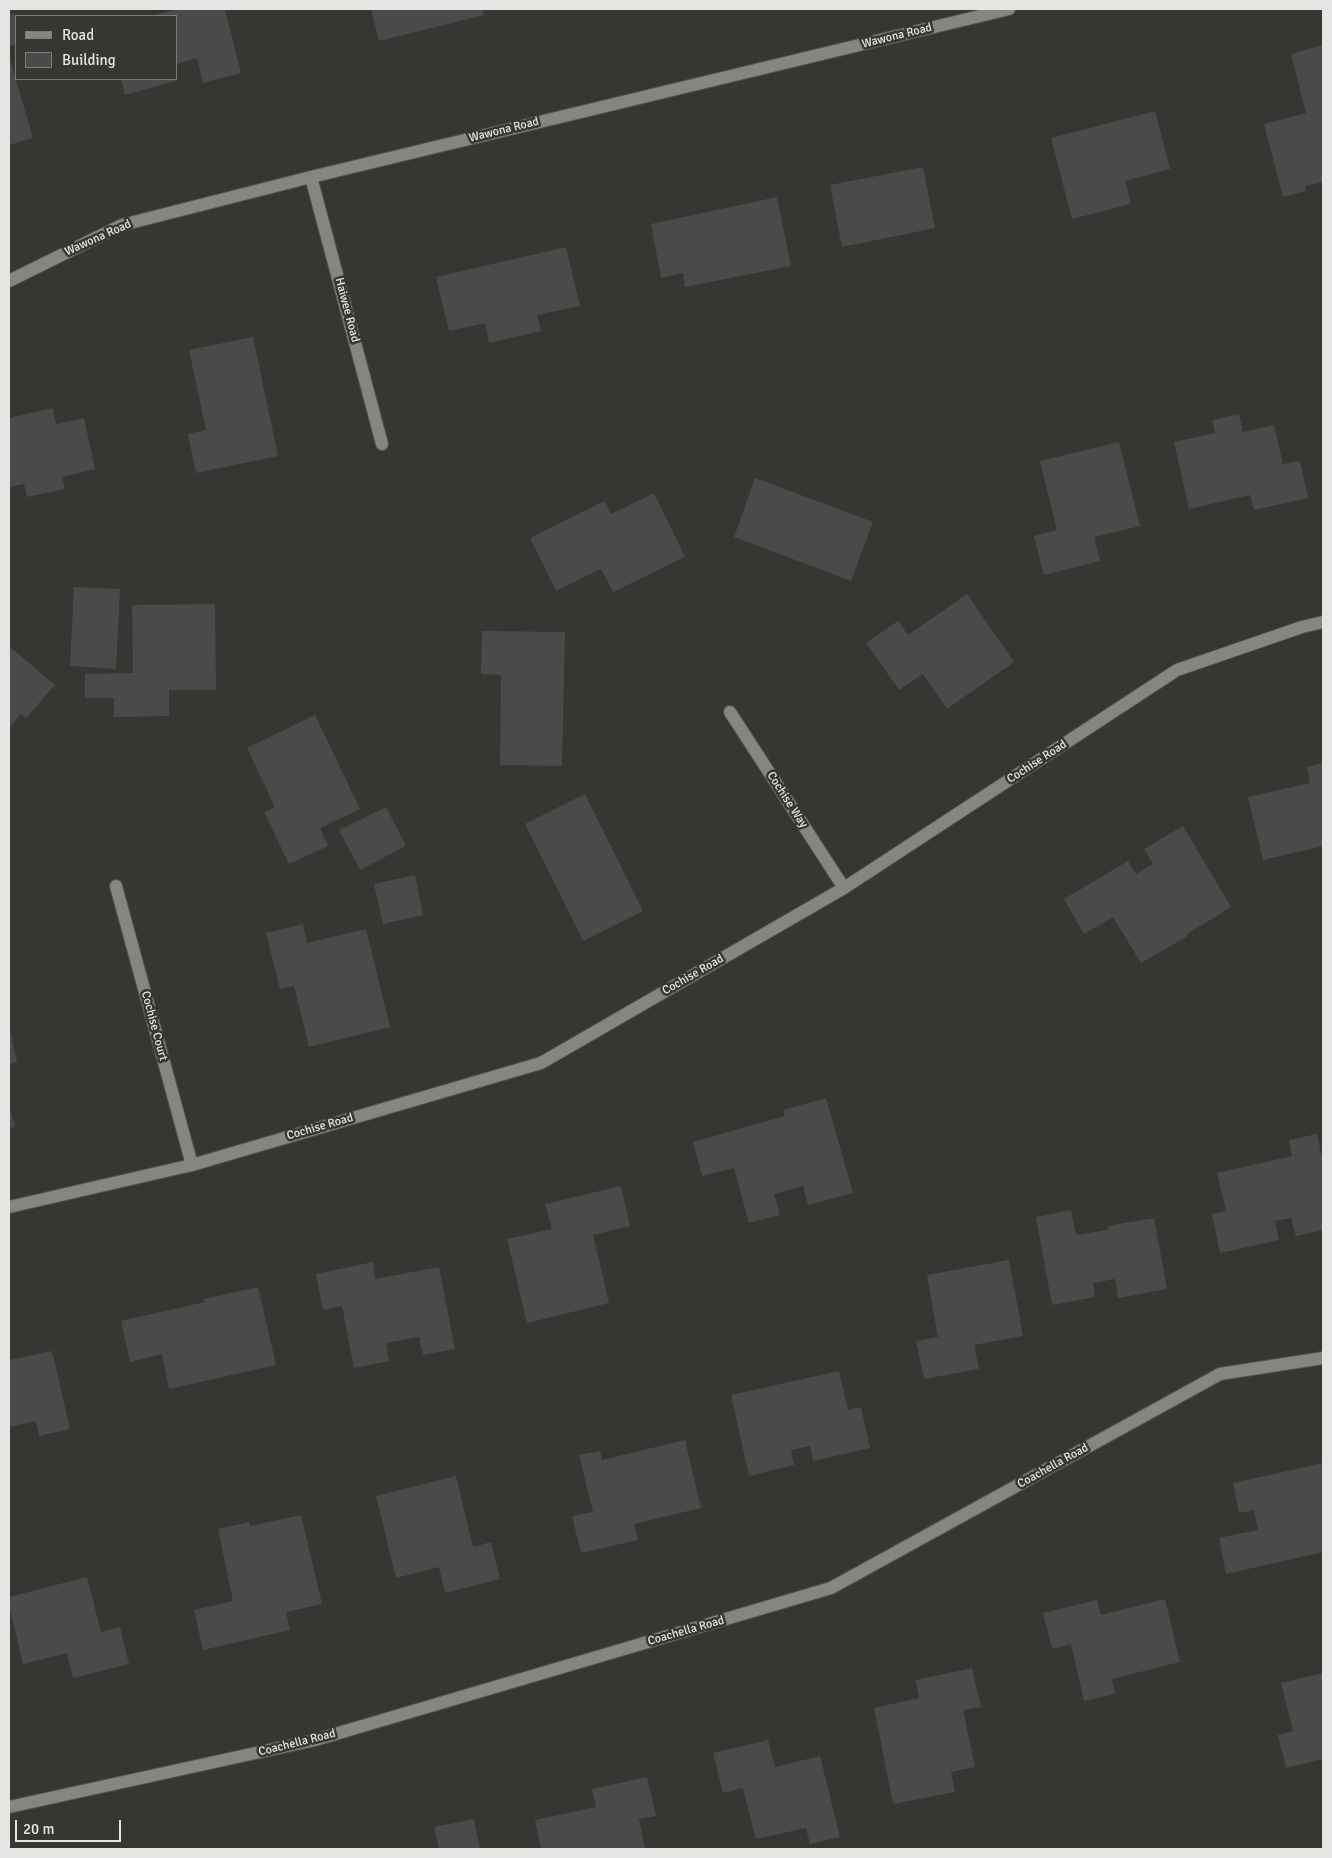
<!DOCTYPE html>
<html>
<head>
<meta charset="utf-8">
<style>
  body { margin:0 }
  #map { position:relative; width:1332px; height:1858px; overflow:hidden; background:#373633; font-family:Signika,sans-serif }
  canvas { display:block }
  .frame { position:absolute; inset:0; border:10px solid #e6e5e3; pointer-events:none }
  .legend { position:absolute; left:15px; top:15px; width:162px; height:65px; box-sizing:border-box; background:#373633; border:1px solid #7d7c79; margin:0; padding:6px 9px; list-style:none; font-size:15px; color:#e6e5e3 }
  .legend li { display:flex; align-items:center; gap:10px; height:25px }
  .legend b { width:25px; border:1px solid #7d7c79 }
  .scale { position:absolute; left:15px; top:1820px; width:106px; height:22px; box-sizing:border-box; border:2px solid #e6e5e3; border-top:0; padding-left:6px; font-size:15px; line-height:18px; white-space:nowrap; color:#e6e5e3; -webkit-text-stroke:4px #373633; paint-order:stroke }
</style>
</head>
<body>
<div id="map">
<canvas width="1332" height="1858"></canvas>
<div class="frame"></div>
<ul class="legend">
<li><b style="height:6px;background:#868582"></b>Road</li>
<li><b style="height:14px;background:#4c494b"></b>Building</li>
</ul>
<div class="scale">20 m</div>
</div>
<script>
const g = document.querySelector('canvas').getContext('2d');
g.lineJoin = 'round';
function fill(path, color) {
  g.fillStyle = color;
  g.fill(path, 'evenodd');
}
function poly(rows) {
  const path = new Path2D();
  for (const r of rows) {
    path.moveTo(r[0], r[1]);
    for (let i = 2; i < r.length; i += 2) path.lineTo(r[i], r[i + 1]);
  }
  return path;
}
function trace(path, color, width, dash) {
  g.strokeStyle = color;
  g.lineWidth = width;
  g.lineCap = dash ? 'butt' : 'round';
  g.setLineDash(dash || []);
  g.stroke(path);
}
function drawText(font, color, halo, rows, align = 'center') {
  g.font = font + ' Signika,sans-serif';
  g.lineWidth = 5;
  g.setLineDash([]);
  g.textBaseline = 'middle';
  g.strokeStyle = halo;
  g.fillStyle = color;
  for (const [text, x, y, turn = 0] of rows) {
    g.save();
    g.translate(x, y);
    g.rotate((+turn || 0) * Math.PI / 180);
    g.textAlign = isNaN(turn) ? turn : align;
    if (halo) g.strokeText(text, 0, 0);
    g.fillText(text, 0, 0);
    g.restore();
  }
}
const building = poly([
  [178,9,225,9,241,73,203,83,197,58,176,64,176,16,151,16],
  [371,9,482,9,484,15,379,41],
  [14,13,16,22,16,44,9,46,9,15],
  [1323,45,1323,182,1305,186,1306,191,1283,197,1264,124,1306,113,1291,54],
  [9,56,33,138,9,145],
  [121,79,175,79,176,81,125,95],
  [1155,111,1170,169,1125,181,1131,204,1072,219,1051,138],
  [923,167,935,228,842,247,830,185],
  [777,197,791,266,685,287,683,273,661,278,651,224],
  [566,247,580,306,537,315,541,331,489,343,485,323,449,331,436,277],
  [253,337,278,456,196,473,188,434,206,430,189,350],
  [53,408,56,424,84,418,95,469,62,477,65,489,27,497,24,484,9,487,9,418],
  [1239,414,1243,432,1274,425,1283,464,1300,461,1308,498,1254,510,1250,495,1189,509,1174,442,1215,433,1212,420],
  [1119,442,1140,526,1094,537,1100,561,1044,575,1034,536,1057,530,1040,461],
  [755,478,873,522,851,581,734,537],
  [654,493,685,557,613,592,601,569,556,591,530,538,605,501,611,514],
  [74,587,120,589,116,669,70,666],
  [967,594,1014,662,947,709,923,674,899,690,866,643,898,621,908,635],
  [215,604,216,690,169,690,169,716,114,717,114,698,85,698,85,674,133,673,132,605],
  [482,631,565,632,562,766,500,765,501,675,481,674],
  [9,646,55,685,26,718,21,714,9,728],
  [315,715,360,809,320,828,328,846,289,864,264,812,275,807,247,748],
  [1323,763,1323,846,1263,860,1248,797,1310,783,1307,767],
  [585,794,643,911,583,941,525,824],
  [386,807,406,846,360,870,339,830],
  [1183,826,1231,907,1187,934,1188,936,1141,963,1113,917,1084,934,1064,899,1128,861,1136,874,1153,864,1144,849],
  [415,875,423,915,383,924,374,884],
  [303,924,307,943,366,929,390,1027,309,1047,294,986,280,989,266,933],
  [10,1030,17,1062,9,1064,9,1031],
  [826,1098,853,1193,808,1205,803,1186,774,1194,780,1215,749,1223,734,1168,702,1176,693,1142,785,1116,783,1110],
  [9,1105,15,1127,9,1128],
  [1317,1134,1323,1162,1323,1230,1296,1236,1291,1218,1275,1221,1279,1240,1220,1253,1212,1214,1226,1211,1217,1173,1292,1156,1289,1140],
  [621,1186,630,1226,593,1235,609,1303,527,1323,507,1239,552,1229,545,1204],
  [1071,1210,1076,1235,1108,1230,1107,1226,1154,1218,1167,1289,1118,1298,1115,1279,1093,1283,1095,1297,1052,1305,1036,1217],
  [1009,1260,1023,1336,974,1345,979,1369,924,1379,916,1341,938,1337,927,1275],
  [373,1262,375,1279,439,1267,455,1349,423,1355,419,1337,386,1343,389,1361,354,1368,342,1306,323,1310,316,1274],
  [258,1287,276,1365,169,1389,162,1354,130,1362,121,1321,205,1302,204,1299],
  [52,1351,70,1429,39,1436,36,1421,9,1427,9,1360],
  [839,1371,848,1410,861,1407,870,1448,813,1461,810,1446,791,1450,794,1465,749,1476,731,1395],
  [685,1440,701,1508,634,1524,638,1540,581,1553,572,1516,593,1512,579,1455,600,1451,602,1460],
  [1323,1463,1323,1552,1226,1574,1219,1538,1258,1530,1254,1510,1239,1513,1233,1483],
  [456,1476,473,1547,491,1542,500,1579,445,1593,439,1567,396,1578,376,1496],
  [301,1515,322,1604,286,1612,290,1630,203,1650,194,1610,233,1601,218,1529,249,1522,250,1526],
  [87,1577,101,1632,120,1627,129,1664,73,1678,67,1653,23,1664,9,1605,9,1597],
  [1165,1599,1180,1662,1112,1679,1115,1694,1084,1701,1071,1644,1052,1649,1043,1613,1097,1600,1101,1615],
  [972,1668,981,1707,963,1710,975,1767,951,1772,955,1792,893,1804,874,1708,919,1698,916,1680],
  [1323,1673,1323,1759,1286,1768,1278,1735,1293,1731,1281,1683],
  [768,1740,775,1767,820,1756,840,1837,810,1844,806,1828,756,1839,743,1788,723,1793,713,1753],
  [647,1777,656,1816,639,1819,645,1849,541,1849,535,1820,596,1807,592,1789],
  [474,1819,480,1849,439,1849,434,1827]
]);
const minor = poly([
  [311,177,382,444],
  [9,281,122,225,311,177,1009,9],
  [730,712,844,888],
  [116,886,192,1165],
  [9,1207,192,1165,541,1063,844,888,1177,670,1302,627,1323,622],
  [9,1807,315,1740,831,1588,1220,1374,1323,1358]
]);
const streetNames = [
  ["Wawona Road",897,36,-14],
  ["Wawona Road",504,130,-14],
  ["Wawona Road",98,238,-24],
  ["Haiwee Road",347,310,75],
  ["Cochise Road",1037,762,-33],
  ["Cochise Way",787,800,57],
  ["Cochise Road",693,975,-30],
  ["Cochise Court",154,1026,75],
  ["Cochise Road",320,1127,-16],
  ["Coachella Road",1053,1466,-29],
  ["Coachella Road",686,1631,-16],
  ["Coachella Road",297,1743,-14]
];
fill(building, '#4c494b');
trace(minor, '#52524f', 14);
trace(minor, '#868582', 12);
drawText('12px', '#e6e5e3', '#373633', streetNames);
</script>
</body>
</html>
